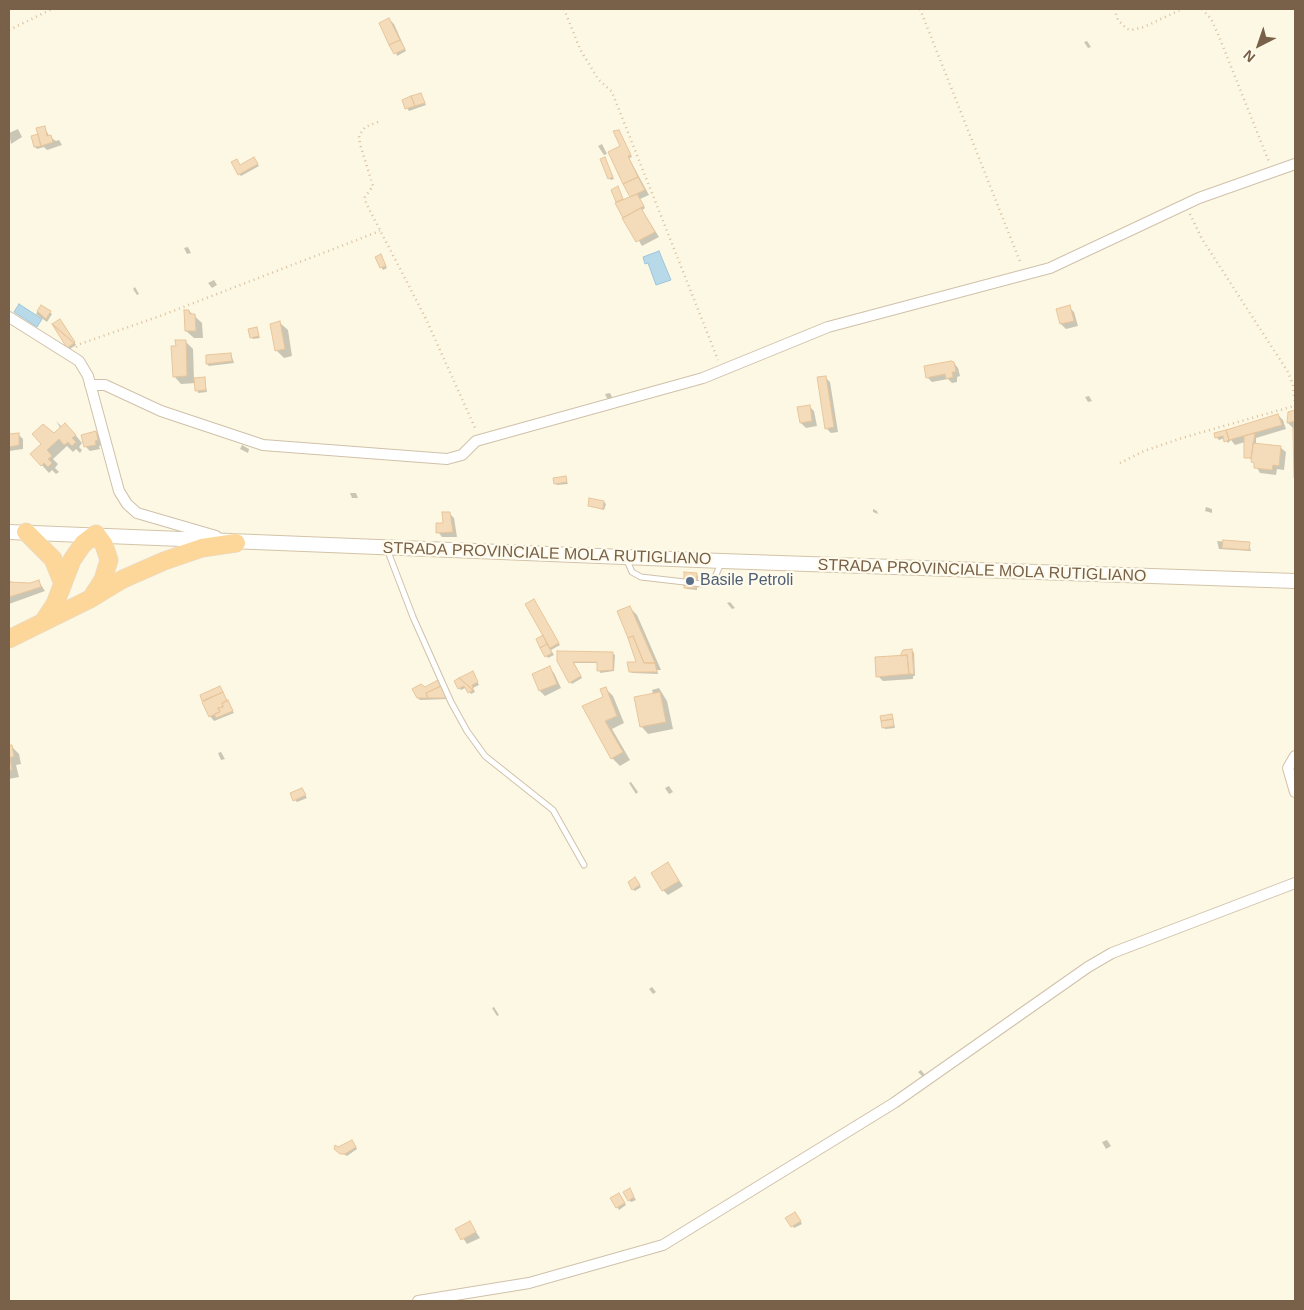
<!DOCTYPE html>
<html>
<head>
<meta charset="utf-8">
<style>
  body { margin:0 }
  #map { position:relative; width:1304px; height:1310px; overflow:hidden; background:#fdf8e4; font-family:Arial,sans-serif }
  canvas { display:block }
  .frame { position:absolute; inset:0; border:10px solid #786148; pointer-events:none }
  .north { position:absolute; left:1234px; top:20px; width:50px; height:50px; -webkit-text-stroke:4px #fffbec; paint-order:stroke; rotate:221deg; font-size:14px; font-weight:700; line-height:20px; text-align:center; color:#786148 }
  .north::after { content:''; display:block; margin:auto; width:18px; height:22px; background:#786148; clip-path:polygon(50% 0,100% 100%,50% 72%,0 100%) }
</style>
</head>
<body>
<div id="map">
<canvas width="1304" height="1310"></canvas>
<div class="frame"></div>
<div class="north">N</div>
</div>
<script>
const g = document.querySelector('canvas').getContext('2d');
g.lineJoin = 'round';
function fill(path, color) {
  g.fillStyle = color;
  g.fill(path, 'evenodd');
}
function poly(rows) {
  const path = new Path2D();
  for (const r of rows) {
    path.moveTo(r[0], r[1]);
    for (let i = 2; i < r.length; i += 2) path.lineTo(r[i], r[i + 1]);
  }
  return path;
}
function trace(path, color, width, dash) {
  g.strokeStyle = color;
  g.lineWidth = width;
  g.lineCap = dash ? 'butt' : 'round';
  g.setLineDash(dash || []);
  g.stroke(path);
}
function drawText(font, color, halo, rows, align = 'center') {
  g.font = font + ' Arial,sans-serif';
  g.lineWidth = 4.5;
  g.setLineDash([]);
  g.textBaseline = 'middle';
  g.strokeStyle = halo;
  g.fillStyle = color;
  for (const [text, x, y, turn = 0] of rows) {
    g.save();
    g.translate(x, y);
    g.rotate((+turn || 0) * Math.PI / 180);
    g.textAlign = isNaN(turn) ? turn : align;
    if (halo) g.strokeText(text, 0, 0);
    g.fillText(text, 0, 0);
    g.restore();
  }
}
const water = poly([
  [659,251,671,280,656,285,648,263,645,264,643,257,659,251],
  [19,304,42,319,37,327,14,312,19,304]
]);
const shadow = poly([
  [389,19,394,24,406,51,397,56],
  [1087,41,1091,47,1088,48,1084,42],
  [421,94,426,105,409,111,403,101],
  [44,127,50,137,56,141,59,140,62,145,47,150,44,147,37,149,35,147],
  [18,129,22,137,11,144,9,133],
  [619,131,632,157,629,158,649,195,640,199,645,208,642,210,659,237,642,246,616,202,613,190,619,190,623,200,628,197,632,200],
  [602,144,607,154,604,155,598,146],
  [605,159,614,179,611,180,609,178],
  [256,161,259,166,241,176,239,174,241,166],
  [188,247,191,253,187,254,184,248],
  [381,256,387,268,383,270,377,258],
  [214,280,217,285,212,288,208,283],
  [135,287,139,294,137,295,133,289],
  [41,306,52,314,47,322,36,314],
  [1069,307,1074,312,1078,326,1066,329,1061,324,1058,310],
  [189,311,202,323,203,338,194,338,186,331],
  [62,322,76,345,70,349,68,347],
  [280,323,288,330,292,356,284,358,276,350],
  [256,328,260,338,253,339,251,337],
  [185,341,193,349,194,379,204,378,207,392,198,393,196,383,181,384,174,376,177,347],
  [231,354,234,363,209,366,207,364],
  [954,363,958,368,960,376,957,377,957,382,952,383,948,379,932,382,927,377],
  [825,377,830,382,838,432,831,433,826,428],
  [610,393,613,399,608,400,605,394],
  [1089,396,1092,401,1088,402,1085,397],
  [809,406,814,411,817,426,806,428,801,423],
  [1295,411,1295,467,1294,429,1288,423,1290,413],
  [1278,415,1283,420,1286,429,1256,438,1256,445,1281,448,1286,452,1284,470,1277,469,1276,475,1260,473,1252,459,1245,457,1245,442,1235,445,1231,440,1228,443,1225,438,1219,440,1217,438,1215,434],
  [56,421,62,427,73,432,82,443,79,447,82,450,80,453,76,449,73,452,67,446,53,459,58,464,55,468,59,472,56,474,52,470,49,473,32,454,61,429],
  [96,433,101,438,102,445,99,446,100,449,90,451,85,446],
  [18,434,23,439,23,449,9,451,9,435],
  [242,445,249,449,248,453,240,449],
  [565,478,568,484,557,485,555,483],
  [350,493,356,493,358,498,352,498],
  [604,502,606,504,604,510,589,506],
  [1206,507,1212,509,1212,513,1205,511],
  [873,509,877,511,878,514,873,512],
  [449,513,454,518,457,537,442,537,438,532],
  [1217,541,1249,544,1251,551,1219,549],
  [696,574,698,576,697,590,687,589,685,587],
  [9,580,13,583,30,584,39,582,45,591,9,604],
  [534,600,560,645,551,650,554,655,548,658,537,640,544,636],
  [730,602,735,608,732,609,727,603],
  [629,607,637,615,661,670,657,670,658,674,632,673,630,671,638,664],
  [912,650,914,653,915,676,913,676,913,679,883,681,878,676],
  [612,653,615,655,614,671,600,673,598,663,574,663,582,678,572,684,558,661],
  [549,668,554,673,561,688,545,696,540,691,533,675],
  [474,675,479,685,473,688,475,692,471,694,467,687,461,690,459,688],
  [437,682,448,699,420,700,418,698,425,688],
  [220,687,234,713,214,721,210,716,201,695],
  [605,688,613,696,624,723,612,729,630,760,620,766,612,758,584,706,605,698],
  [659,688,667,701,673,729,648,734,641,726,653,694,652,690],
  [892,715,895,728,885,729,883,727],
  [9,746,11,746,19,754,21,764,16,765,19,777,9,779],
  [221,752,225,759,221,760,218,753],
  [631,782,638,792,636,794,629,783],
  [669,786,673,792,669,794,665,788],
  [303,792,307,798,297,802,295,800],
  [668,864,683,886,668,895,663,890],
  [637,881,641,887,635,891,633,889],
  [652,987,656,992,653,994,649,989],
  [494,1007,499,1015,497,1016,492,1008],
  [921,1070,925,1075,923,1077,918,1072],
  [1107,1140,1111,1146,1106,1149,1102,1142],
  [354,1143,357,1149,347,1156,338,1151,338,1148],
  [631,1192,636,1200,631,1202,629,1200],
  [621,1196,626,1205,619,1210,612,1198],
  [797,1215,802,1224,794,1228,787,1218],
  [470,1223,480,1238,467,1244,457,1229]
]);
const building = poly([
  [389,18,400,40,389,45,379,23,389,18],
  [400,40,405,49,394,54,389,45,400,40],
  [421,93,425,103,415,106,411,96,421,93],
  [411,96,415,106,405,109,402,100,411,96],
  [45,126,47,136,51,135,53,142,41,146,36,128,45,126],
  [619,130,631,155,628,156,638,177,623,184,608,152,620,146,613,131,619,130],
  [38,134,41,146,34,147,31,136,38,134],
  [254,157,258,164,238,175,231,162,237,159,240,165,254,157],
  [605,157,613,177,608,179,600,159,605,157],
  [638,177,645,190,630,197,623,184,638,177],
  [618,186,623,199,616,202,611,190,618,186],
  [637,194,644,206,623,218,615,203,637,194],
  [641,208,655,232,636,242,622,218,641,208],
  [381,254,386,266,380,268,375,257,381,254],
  [41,305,51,311,46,319,37,311,41,305],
  [1070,305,1074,321,1060,324,1056,309,1070,305],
  [184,310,189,310,190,314,195,314,196,331,185,331,184,310],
  [60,319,75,342,74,343,52,324,60,319],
  [280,321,285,349,275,351,270,324,280,321],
  [52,324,74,343,67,348,52,324],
  [257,327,259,336,250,338,248,329,257,327],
  [175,340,186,340,187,376,173,377,171,346,176,346,175,340],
  [231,353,232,361,206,364,206,355,231,353],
  [951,361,954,362,956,372,952,372,953,377,946,379,945,374,926,378,924,366,951,361],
  [826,376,834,427,825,429,817,377,826,376],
  [205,377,206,390,195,391,194,378,205,377],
  [810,405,812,421,800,423,797,407,810,405],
  [1295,410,1295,421,1287,423,1288,412,1295,410],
  [1278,414,1282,425,1229,440,1226,430,1278,414],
  [65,423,76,435,72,438,76,442,72,446,68,442,64,445,59,439,47,450,52,456,48,459,52,463,48,467,44,463,41,466,30,454,41,444,32,434,43,424,54,433,65,423],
  [1293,429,1295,429,1295,478,1294,478,1293,429],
  [1226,430,1229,440,1224,442,1223,436,1215,438,1214,433,1226,430],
  [96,431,98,440,95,441,96,445,84,447,81,435,96,431],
  [19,433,19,445,9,447,9,434,19,433],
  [1255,433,1251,458,1244,458,1244,436,1255,433],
  [1253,443,1281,446,1279,466,1273,465,1272,470,1254,468,1254,463,1251,462,1253,443],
  [566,476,567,482,554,484,553,478,566,476],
  [589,498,604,501,603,509,588,506,589,498],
  [442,512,450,512,453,532,436,533,436,523,443,523,442,512],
  [1223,540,1250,542,1249,550,1222,548,1223,540],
  [684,572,697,573,696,588,684,588,684,572],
  [39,580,41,587,9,597,9,582,30,583,39,580],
  [534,599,559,643,550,648,525,604,534,599],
  [630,606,655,663,644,663,633,636,628,638,617,611,630,606],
  [543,635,547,644,540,648,536,639,543,635],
  [633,636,644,663,655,663,657,672,629,672,627,662,636,662,628,638,633,636],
  [547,644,552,653,545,657,540,648,547,644],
  [912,649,914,674,909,674,907,655,900,656,903,650,912,649],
  [557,651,613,652,613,670,597,671,597,662,573,662,581,676,569,683,557,661,557,651],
  [907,655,909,674,876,677,875,657,907,655],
  [550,666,557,684,539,691,532,674,550,666],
  [473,671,478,682,472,685,473,690,459,678,473,671],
  [459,678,473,690,468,693,464,686,458,689,454,681,459,678],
  [438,680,441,686,426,693,428,698,417,698,412,689,421,684,425,687,438,680],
  [220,686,223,692,202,701,200,695,220,686],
  [441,686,447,698,428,698,426,693,441,686],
  [606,687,617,716,605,721,623,752,611,759,582,706,603,697,600,689,606,687],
  [223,692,227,701,222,703,223,707,218,708,220,712,209,717,202,702,223,692],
  [660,692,666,722,640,727,634,697,660,692],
  [228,700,233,711,216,718,214,714,220,712,218,708,223,707,222,703,228,700],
  [892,714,893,719,881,721,880,716,892,714],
  [893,719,894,726,882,728,881,721,893,719],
  [9,745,12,745,14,756,10,758,12,770,9,770,9,745],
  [302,788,306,795,293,801,290,793,302,788],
  [668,862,679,881,662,891,651,873,668,862],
  [635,877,640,885,632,890,628,882,635,877],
  [352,1140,356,1147,345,1154,340,1154,334,1149,335,1145,338,1147,352,1140],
  [630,1188,634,1197,628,1201,623,1192,630,1188],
  [619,1193,625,1203,616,1208,610,1198,619,1193],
  [795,1212,801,1221,791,1227,785,1218,795,1212],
  [470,1221,476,1232,461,1240,455,1229,470,1221]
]);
const path = poly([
  [564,9,580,49,598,79,612,92,718,360],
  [920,9,1021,264],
  [1114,9,1118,20,1127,29,1131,30,1144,27,1182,9],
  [1202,9,1211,19,1218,34,1269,162],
  [9,30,52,9],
  [378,122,365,127,359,136,360,144,373,186,365,197,366,203,426,319,476,430],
  [1190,214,1202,239,1288,372,1293,385,1295,406],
  [76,347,80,344,160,316,380,231],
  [1120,463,1144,451,1182,438,1294,406]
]);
const service = poly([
  [387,549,413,617,451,702,467,731,485,756,553,810,584,865],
  [626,558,632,572,641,577,702,584,715,577,722,561]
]);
const minor = poly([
  [9,317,79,361,88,376,119,491,127,504,137,513,216,536],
  [90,385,105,385,161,411,263,445,447,459,462,455,476,441,703,378,828,327,1050,268,1199,198,1295,164],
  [1295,756,1288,768,1295,792],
  [418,1301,529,1283,663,1245,894,1103,1088,967,1112,953,1295,883]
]);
const secondary = poly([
  [9,532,722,561,1295,581]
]);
const trunk = poly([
  [26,532,53,559,63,584],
  [43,622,55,604,72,560,83,544,96,534,104,545,109,560,103,580,92,597],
  [9,639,90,599,123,579,164,561,202,548,236,543]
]);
const markers = [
  [690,581,5,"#5c6f8a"]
];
const streetNames = [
  ["STRADA PROVINCIALE MOLA RUTIGLIANO",547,554,2],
  ["STRADA PROVINCIALE MOLA RUTIGLIANO",982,571,2]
];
const serviceNames = [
  ["Basile Petroli",700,581]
];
fill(water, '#b7d9e8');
trace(water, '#9dc6db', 1);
fill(shadow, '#0003');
fill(building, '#f4dcba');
trace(building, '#e8c59a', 1);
trace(service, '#d0c1aa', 7);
trace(minor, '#d0c1aa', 12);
trace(secondary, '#d3c3a7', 16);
trace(trunk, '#e1dcd7', 19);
trace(path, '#dabf9d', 2.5, [1, 4]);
trace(service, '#fff', 5);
trace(minor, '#fff', 10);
trace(secondary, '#fff', 14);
trace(trunk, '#fdd799', 18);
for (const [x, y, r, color] of markers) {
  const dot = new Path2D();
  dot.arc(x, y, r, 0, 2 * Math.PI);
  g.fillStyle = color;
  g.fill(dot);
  trace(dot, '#fffbec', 2);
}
drawText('16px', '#786148', '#fffbec', streetNames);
drawText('16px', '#4e5e75', '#fffbec', serviceNames, 'left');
</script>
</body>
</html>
